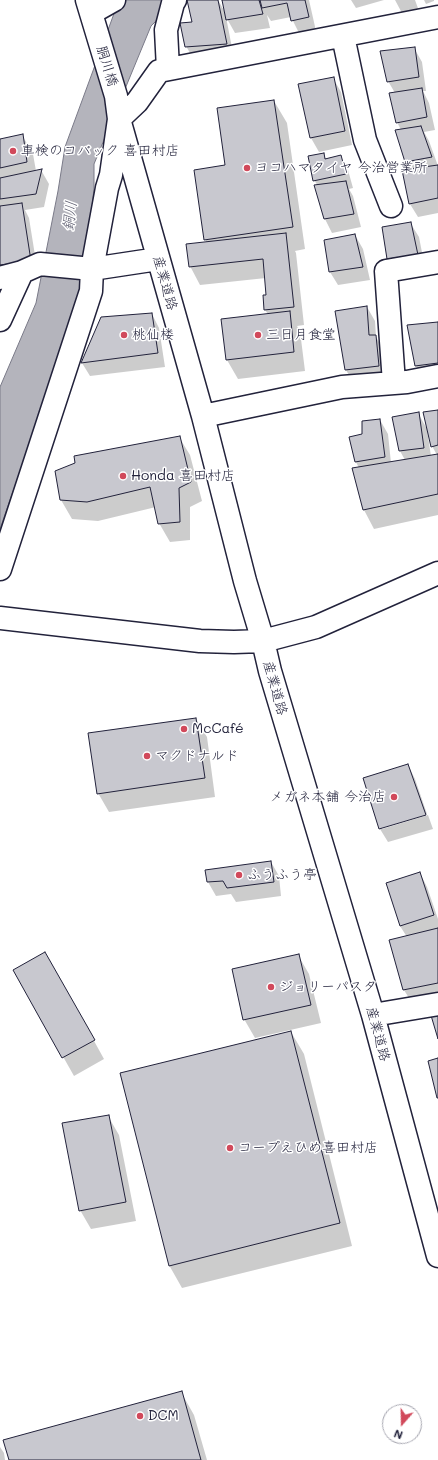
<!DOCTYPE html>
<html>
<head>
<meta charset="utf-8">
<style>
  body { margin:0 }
  #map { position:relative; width:438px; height:1460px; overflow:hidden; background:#fff; font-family:Mali,sans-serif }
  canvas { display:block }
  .north { position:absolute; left:382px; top:1404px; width:40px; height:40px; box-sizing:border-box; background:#fff; border:1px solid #a7a7b1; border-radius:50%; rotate:200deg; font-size:11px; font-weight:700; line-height:16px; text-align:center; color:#22223b }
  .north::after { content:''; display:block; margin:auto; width:14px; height:18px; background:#d1495b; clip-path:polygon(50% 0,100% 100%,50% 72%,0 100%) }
</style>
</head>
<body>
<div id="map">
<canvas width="438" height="1460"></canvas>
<div class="north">N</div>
</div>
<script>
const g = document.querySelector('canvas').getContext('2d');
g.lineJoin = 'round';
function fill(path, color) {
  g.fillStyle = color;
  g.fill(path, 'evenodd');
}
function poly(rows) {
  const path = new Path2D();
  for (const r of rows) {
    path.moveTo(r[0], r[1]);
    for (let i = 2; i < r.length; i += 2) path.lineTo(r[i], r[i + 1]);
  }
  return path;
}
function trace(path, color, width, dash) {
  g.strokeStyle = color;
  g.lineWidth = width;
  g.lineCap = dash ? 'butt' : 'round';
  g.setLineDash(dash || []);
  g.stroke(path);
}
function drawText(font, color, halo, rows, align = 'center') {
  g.font = font + ' Mali,"Klee One",sans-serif';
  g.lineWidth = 3;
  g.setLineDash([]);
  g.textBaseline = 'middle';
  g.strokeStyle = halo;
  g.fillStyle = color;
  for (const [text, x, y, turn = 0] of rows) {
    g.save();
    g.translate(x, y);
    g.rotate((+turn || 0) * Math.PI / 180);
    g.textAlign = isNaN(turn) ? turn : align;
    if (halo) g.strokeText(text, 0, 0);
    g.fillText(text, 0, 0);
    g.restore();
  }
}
const water = poly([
  [119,0,167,0,156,21,151,26,94,164,94,188,84,287,0,529,0,387,36,303,58,191,65,147,119,0]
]);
const shadow = poly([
  [198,0,218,0,226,14,223,0,309,0,316,31,300,35,291,17,271,21,267,15,270,28,235,33,226,17,234,58,194,60,186,46,194,22],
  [351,0,384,0,356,8],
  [395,0,415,0,419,11,403,15],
  [424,0,434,0,434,1,426,4],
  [414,48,422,62,426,91,423,91,429,103,435,130,424,132,429,141,438,166,438,213,418,217,410,204,410,170,406,162,401,130,397,122,395,93,388,81],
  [333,78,341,92,352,145,319,152,311,138,299,85],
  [274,101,287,123,305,249,295,251,296,253,304,325,297,326,300,331,305,371,238,379,227,360,268,314,265,310,267,296,266,278,200,285,190,266,207,243,205,239,227,166],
  [22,135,33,154,36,171,41,170,49,184,44,207,25,210,29,218,38,274,9,278,1,264,0,256,0,140],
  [323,154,326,159,340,157,348,170,353,188,349,189,353,196,361,227,332,233,325,219,318,186,314,180],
  [411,224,419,237,425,268,395,273,387,259,384,228],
  [355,235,363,249,370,280,338,285,330,272],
  [367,307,375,321,376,337,383,349,386,380,354,384,346,370,336,311],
  [152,314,159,328,165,367,90,376,82,363,102,318],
  [438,323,438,377,424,380,416,366],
  [438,411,438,515,374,529,364,510,353,469,359,468,356,462,363,435,380,420,388,434,391,463,405,460,400,451,418,413,427,429],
  [427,430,428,430,432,446,437,455,431,456],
  [179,437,190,455,202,501,190,507,190,540,170,542,159,523,156,507,98,521,72,519,61,500,76,464],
  [196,719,207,737,215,797,109,812,98,793],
  [408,765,415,779,427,814,382,827,382,829,428,815,433,829,388,842,380,829],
  [271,862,279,876,281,896,236,902,231,894,216,896,208,882],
  [420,873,427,887,438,919,438,1004,415,1008,404,990,407,937,400,926,387,884],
  [298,955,309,974,321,1023,255,1038,244,1019],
  [14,970,56,972,104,1059,74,1076],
  [291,1032,304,1054,352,1246,182,1288,169,1265],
  [108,1116,119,1135,136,1221,91,1229,80,1210],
  [181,1392,194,1415,207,1460,10,1460],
  [0,1447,4,1453,5,1460,0,1460]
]);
const building = poly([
  [187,0,218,0,227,44,185,47,180,23,192,22,187,0],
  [222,0,259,0,263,14,226,20,222,0],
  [260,0,305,0,309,17,291,21,287,3,262,8,260,0],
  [415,47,419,77,387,82,380,51,415,47],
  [334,77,345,131,310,138,298,84,334,77],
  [422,88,427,117,396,123,389,93,422,88],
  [274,100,293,227,204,240,194,170,225,165,217,108,274,100],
  [421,126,432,157,405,162,395,130,421,126],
  [23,134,27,162,0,168,0,139,23,134],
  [324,153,325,159,341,155,346,174,313,181,308,156,324,153],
  [438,165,438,198,409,204,402,170,438,165],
  [42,169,36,194,0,199,0,178,42,169],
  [346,181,354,214,324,219,314,185,346,181],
  [22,203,31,261,0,265,0,206,22,203],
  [411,222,418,255,387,259,382,227,411,222],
  [286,233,294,307,264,310,263,295,266,295,263,259,189,267,186,244,286,233],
  [355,234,363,267,329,272,324,240,355,234],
  [367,306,369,335,376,335,379,366,345,370,335,311,367,306],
  [290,311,294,352,226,360,221,319,290,311],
  [152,313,158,353,81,363,101,317,152,313],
  [438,322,438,363,415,366,407,325,438,322],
  [438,410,438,445,431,447,423,412,438,410],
  [419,412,424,448,399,451,392,417,419,412],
  [380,419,385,457,355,462,349,437,362,434,362,421,380,419],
  [180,436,191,482,179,488,180,522,158,524,150,487,87,502,60,500,55,471,75,463,74,456,180,436],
  [438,454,438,494,363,510,352,468,438,454],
  [196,718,205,778,97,794,88,733,196,718],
  [408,764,426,815,379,829,363,778,408,764],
  [271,861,274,882,227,888,223,881,207,882,205,870,271,861],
  [420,872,434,915,400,926,386,883,420,872],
  [438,928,438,983,403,990,389,940,438,928],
  [45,952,95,1040,62,1058,13,970,45,952],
  [299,954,311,1005,243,1020,232,969,299,954],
  [438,1010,438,1039,430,1012,438,1010],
  [291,1031,340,1223,169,1266,120,1073,291,1031],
  [438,1058,438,1098,437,1098,428,1061,438,1058],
  [109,1115,126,1202,79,1211,62,1123,109,1115],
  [182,1391,201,1460,9,1460,3,1440,182,1391]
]);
const minor = poly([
  [87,0,116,96,119,119,203,416,245,581,263,641,270,671,373,1015,438,1256],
  [91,13,114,0],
  [343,36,365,140,391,206],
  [168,69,166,30,173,3,175,0],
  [0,278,22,272,40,264,92,269,158,259],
  [0,320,22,272],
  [394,383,386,271,438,262],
  [203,416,342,387,407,382,438,376],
  [0,569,91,291,92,269,107,188,111,175,119,119,137,102,159,71,438,17],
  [0,618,200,641,234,642,263,641,316,627,438,573],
  [373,1015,438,1004]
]);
const markers = [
  [13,151,4,"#d1495b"],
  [247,168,4,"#d1495b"],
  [124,335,4,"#d1495b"],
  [258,335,4,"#d1495b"],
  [123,476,4,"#d1495b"],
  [184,729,4,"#d1495b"],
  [147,756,4,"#d1495b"],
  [394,797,4,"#d1495b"],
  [239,875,4,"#d1495b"],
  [271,987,4,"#d1495b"],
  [230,1148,4,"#d1495b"],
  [140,1416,4,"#d1495b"]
];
const streetNames = [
  ["胴川橋",107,66,73],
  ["産業道路",165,283,74],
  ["産業道路",275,688,74],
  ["産業道路",378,1034,75]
];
const poiNames = [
  ["車検のコバック 喜田村店",21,151],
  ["ヨコハマタイヤ 今治営業所",255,168],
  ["桃仙楼",132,335],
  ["三日月食堂",266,335],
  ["Honda 喜田村店",131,476],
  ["McCafé",192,729],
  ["マクドナルド",155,756],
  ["メガネ本舗 今治店",386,797,"right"],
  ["ふうふう亭",247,875],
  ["ジョリーパスタ",279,987],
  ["コープえひめ喜田村店",238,1148],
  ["DCM",148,1416]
];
const waterNames = [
  ["銅川",70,216,-83]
];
fill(water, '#b4b4bc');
trace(water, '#7a7a88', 1);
fill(shadow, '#0003');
fill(building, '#c8c8cf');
trace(building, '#22223b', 1);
trace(minor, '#22223b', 25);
trace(minor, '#fff', 22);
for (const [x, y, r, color] of markers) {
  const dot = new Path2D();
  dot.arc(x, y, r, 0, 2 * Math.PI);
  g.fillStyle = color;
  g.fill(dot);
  trace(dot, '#fff', 1.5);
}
drawText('14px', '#22223b', '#fff', streetNames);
drawText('14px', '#22223b', '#fff', poiNames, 'left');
drawText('italic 15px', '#5c5c6f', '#fff', waterNames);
</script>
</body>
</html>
